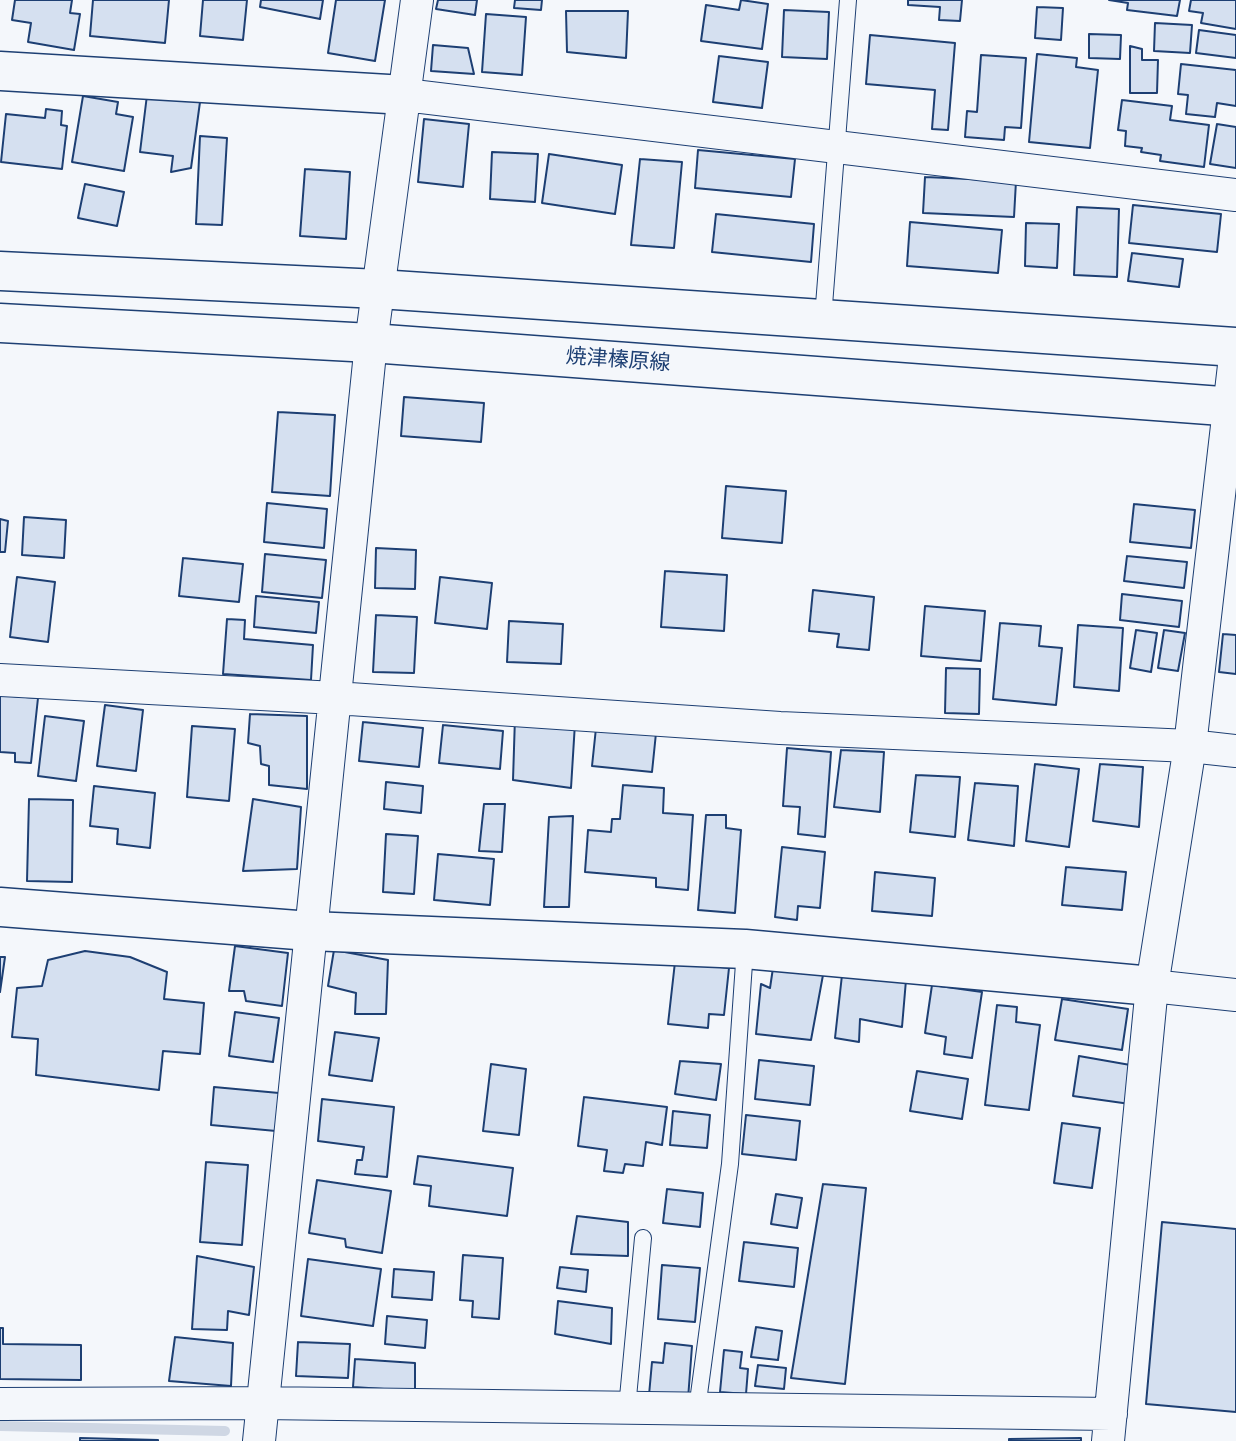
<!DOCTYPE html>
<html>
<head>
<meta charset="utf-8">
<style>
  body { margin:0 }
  canvas { display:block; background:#f4f7fb }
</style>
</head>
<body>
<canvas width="1236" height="1441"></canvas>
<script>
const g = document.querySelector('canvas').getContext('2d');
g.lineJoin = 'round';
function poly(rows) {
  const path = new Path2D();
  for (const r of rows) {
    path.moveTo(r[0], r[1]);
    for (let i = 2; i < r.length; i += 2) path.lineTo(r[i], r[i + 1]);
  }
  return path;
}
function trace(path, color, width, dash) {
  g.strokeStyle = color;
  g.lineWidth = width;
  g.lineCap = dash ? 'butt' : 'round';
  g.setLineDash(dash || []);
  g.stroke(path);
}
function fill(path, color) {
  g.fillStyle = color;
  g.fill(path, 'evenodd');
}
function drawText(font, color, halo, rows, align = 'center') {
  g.font = font + ' "Sofia Sans Condensed","Noto Sans JP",sans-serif';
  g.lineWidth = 5;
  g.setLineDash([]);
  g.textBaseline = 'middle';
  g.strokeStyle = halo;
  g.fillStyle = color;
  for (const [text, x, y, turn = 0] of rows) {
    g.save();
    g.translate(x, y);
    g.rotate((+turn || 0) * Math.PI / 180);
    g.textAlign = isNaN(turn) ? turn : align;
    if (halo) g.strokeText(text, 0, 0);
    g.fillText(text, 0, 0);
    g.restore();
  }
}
const stream = poly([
  [0,1426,225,1431]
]);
const building = poly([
  [15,0,72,0,70,13,80,14,74,50,28,42,31,23,12,20,15,0],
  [93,0,169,0,165,43,90,36,93,0],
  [203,0,247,0,243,40,200,36,203,0],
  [261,0,323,0,320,19,260,7,261,0],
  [336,0,385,0,375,61,328,53,336,0],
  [438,0,477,0,475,15,436,9,438,0],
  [515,0,542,0,541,10,514,8,515,0],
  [741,0,768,4,762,49,701,41,706,5,739,10,741,0],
  [908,0,962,0,960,21,939,20,940,7,908,5,908,0],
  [1109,0,1180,0,1177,16,1127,10,1128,3,1109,0],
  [1191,0,1236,0,1236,29,1201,23,1203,13,1189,11,1191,0],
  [1037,7,1063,8,1061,40,1035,38,1037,7],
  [784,10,829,12,827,59,782,57,784,10],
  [566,11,628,11,626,58,567,52,566,11],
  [486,14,526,17,522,75,482,72,486,14],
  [1155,23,1192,25,1190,53,1154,51,1155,23],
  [1199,30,1236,35,1236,58,1196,53,1199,30],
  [1089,34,1121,35,1120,59,1089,58,1089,34],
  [870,35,955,43,948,130,932,129,935,90,866,84,870,35],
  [433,45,468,48,474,74,431,71,433,45],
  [1130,46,1142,49,1142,60,1158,60,1157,93,1130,93,1130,46],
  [1037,54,1077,58,1076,67,1098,70,1090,148,1029,142,1037,54],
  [981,55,1026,58,1021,128,1005,127,1004,140,965,137,967,111,977,112,981,55],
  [719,56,768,62,762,108,713,102,719,56],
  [1181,64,1236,70,1236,106,1217,103,1215,117,1186,114,1188,95,1178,94,1181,64],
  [147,95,200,102,191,168,171,172,173,156,140,152,147,95],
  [83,96,118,102,116,114,133,117,124,171,72,162,83,96],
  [1122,100,1172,106,1170,120,1209,125,1204,167,1160,161,1161,155,1141,152,1142,148,1125,146,1126,131,1118,130,1122,100],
  [46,109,62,111,61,125,67,126,62,169,1,162,6,114,45,118,46,109],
  [424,119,469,124,463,187,418,182,424,119],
  [1217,124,1236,127,1236,168,1210,164,1217,124],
  [200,136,227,138,222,225,196,224,200,136],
  [698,150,795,159,791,197,695,188,698,150],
  [492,152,538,154,535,202,490,199,492,152],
  [549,154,622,165,615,214,542,203,549,154],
  [640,159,682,162,674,248,631,245,640,159],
  [305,169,350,172,346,239,300,236,305,169],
  [925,177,1016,181,1014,217,923,213,925,177],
  [85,184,124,192,117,226,78,218,85,184],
  [1133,205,1221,214,1217,252,1129,243,1133,205],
  [1077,207,1119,209,1117,277,1074,275,1077,207],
  [716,214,814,224,811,262,712,252,716,214],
  [910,222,1002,230,998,273,907,266,910,222],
  [1026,223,1059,224,1057,268,1025,266,1026,223],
  [1132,253,1183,259,1179,287,1128,281,1132,253],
  [404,397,484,403,481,442,401,436,404,397],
  [278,412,335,415,330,496,272,492,278,412],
  [726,486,786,491,782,543,722,538,726,486],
  [267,503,327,509,324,548,264,542,267,503],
  [1134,504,1195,510,1191,548,1130,542,1134,504],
  [24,517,66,520,64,558,22,555,24,517],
  [0,519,8,521,5,552,0,552,0,519],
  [376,548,416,550,415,589,375,588,376,548],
  [265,554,326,560,322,598,262,592,265,554],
  [1127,556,1187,562,1184,588,1124,581,1127,556],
  [183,558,243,564,239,602,179,596,183,558],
  [665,571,727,575,724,631,661,627,665,571],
  [17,577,55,582,48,642,10,637,17,577],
  [440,577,492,583,487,629,435,623,440,577],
  [813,590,874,597,869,650,837,647,839,634,809,631,813,590],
  [1122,594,1182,601,1179,627,1120,620,1122,594],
  [256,596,319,602,316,633,254,627,256,596],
  [925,606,985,611,981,661,921,656,925,606],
  [376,615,417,617,414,673,373,672,376,615],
  [227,619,245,620,244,639,313,645,311,680,223,674,227,619],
  [509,621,563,624,561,664,507,662,509,621],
  [1000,623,1041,626,1039,646,1062,648,1056,705,993,699,1000,623],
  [1078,625,1123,628,1119,691,1074,687,1078,625],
  [1136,630,1157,633,1151,672,1130,668,1136,630],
  [1164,630,1185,633,1178,671,1158,668,1164,630],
  [1223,634,1236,635,1236,674,1219,672,1223,634],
  [946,668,980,669,979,714,945,713,946,668],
  [0,695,38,698,31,763,15,762,15,753,0,752,0,695],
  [105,705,143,710,136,771,97,766,105,705],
  [250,714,307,716,307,789,269,785,269,766,261,764,260,746,248,743,250,714],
  [45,716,84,721,76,781,38,776,45,716],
  [515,717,575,723,571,788,513,780,515,717],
  [363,722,423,728,419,767,359,761,363,722],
  [443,725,503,731,500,769,439,763,443,725],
  [192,726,235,729,229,801,187,797,192,726],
  [596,728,656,733,652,772,592,766,596,728],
  [787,748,831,752,825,837,798,834,800,807,783,806,787,748],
  [841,750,884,752,880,812,834,807,841,750],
  [1035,764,1079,769,1069,847,1026,841,1035,764],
  [1100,764,1143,767,1139,827,1093,821,1100,764],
  [916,775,960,777,955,837,910,832,916,775],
  [386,782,423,786,421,813,384,809,386,782],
  [975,783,1018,786,1014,846,968,840,975,783],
  [623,785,664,788,663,813,693,815,688,890,656,887,656,878,585,872,588,830,611,832,612,819,620,819,623,785],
  [94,786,155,793,150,848,117,844,118,829,90,826,94,786],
  [29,799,73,800,72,882,27,881,29,799],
  [253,799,301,807,297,869,243,871,253,799],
  [484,804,505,804,502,852,479,851,484,804],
  [706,815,726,815,726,828,741,830,735,913,698,910,706,815],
  [573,816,569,907,544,907,549,817,573,816],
  [386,834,418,836,414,894,383,892,386,834],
  [782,847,825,852,820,908,798,906,797,920,775,917,782,847],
  [438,854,494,859,490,905,434,900,438,854],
  [1066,867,1126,872,1122,910,1062,905,1066,867],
  [875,872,935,878,932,916,872,911,875,872],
  [235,946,288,953,282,1006,246,1001,244,991,229,991,235,946],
  [334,950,388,960,386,1014,355,1014,356,993,328,986,334,950],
  [85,951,130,957,167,972,164,999,204,1003,200,1054,163,1051,159,1090,36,1075,38,1039,12,1037,17,988,42,986,48,960,85,951],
  [0,957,5,957,0,992,0,957],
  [675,962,729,968,724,1015,709,1014,708,1028,668,1024,675,962],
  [773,968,823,975,811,1040,756,1034,761,984,770,988,773,968],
  [842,975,906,980,902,1027,860,1019,859,1042,835,1038,842,975],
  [932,985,982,992,972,1058,944,1054,946,1037,925,1033,932,985],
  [1062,999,1128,1009,1122,1050,1055,1040,1062,999],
  [997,1005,1017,1007,1016,1022,1040,1025,1029,1110,985,1105,997,1005],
  [235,1012,279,1018,273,1062,229,1056,235,1012],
  [335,1032,379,1038,372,1081,329,1075,335,1032],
  [1079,1056,1136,1066,1130,1104,1073,1096,1079,1056],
  [759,1060,814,1066,810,1105,755,1099,759,1060],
  [680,1061,721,1064,716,1100,675,1094,680,1061],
  [491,1064,526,1069,519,1135,483,1131,491,1064],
  [917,1071,968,1079,962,1119,910,1111,917,1071],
  [214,1087,279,1093,276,1131,211,1125,214,1087],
  [584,1097,667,1107,662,1145,646,1142,643,1166,625,1164,623,1173,604,1171,607,1150,578,1146,584,1097],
  [322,1099,394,1107,387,1177,355,1174,357,1160,362,1160,364,1147,318,1141,322,1099],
  [673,1111,710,1115,707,1148,670,1145,673,1111],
  [746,1115,800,1121,796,1160,742,1154,746,1115],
  [1062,1123,1100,1128,1092,1188,1054,1183,1062,1123],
  [418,1156,513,1168,507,1216,429,1206,431,1186,414,1184,418,1156],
  [206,1162,248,1165,242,1245,200,1242,206,1162],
  [317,1180,391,1191,382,1253,346,1247,345,1239,309,1233,317,1180],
  [823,1184,866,1188,845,1384,791,1378,823,1184],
  [667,1189,703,1193,700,1227,663,1223,667,1189],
  [776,1194,802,1198,797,1228,771,1224,776,1194],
  [577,1216,628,1222,628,1256,571,1254,577,1216],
  [1162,1222,1236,1229,1236,1412,1146,1404,1162,1222],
  [744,1242,798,1248,794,1287,739,1281,744,1242],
  [463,1255,503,1258,499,1319,472,1317,473,1301,460,1300,463,1255],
  [197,1256,254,1267,249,1315,228,1311,227,1330,192,1329,197,1256],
  [308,1259,381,1269,373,1326,301,1316,308,1259],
  [662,1265,700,1268,695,1322,658,1319,662,1265],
  [560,1267,588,1270,586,1292,557,1288,560,1267],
  [394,1269,434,1272,432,1300,392,1297,394,1269],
  [558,1301,612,1308,611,1344,555,1334,558,1301],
  [387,1316,427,1320,425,1348,385,1344,387,1316],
  [756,1327,782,1331,778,1360,751,1357,756,1327],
  [0,1328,3,1328,3,1344,81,1345,81,1380,0,1379,0,1328],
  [175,1337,233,1343,231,1386,169,1381,175,1337],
  [298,1342,350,1344,348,1378,296,1376,298,1342],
  [665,1343,692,1346,688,1399,649,1395,652,1362,663,1363,665,1343],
  [724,1350,742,1352,740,1368,748,1369,746,1394,720,1392,724,1350],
  [355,1359,415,1363,415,1391,353,1387,355,1359],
  [758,1365,786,1368,784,1389,755,1386,758,1365],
  [80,1438,158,1440,158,1441,80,1441,80,1438],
  [1081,1438,1081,1441,1009,1441,1009,1439,1081,1438]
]);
const lane = poly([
  [823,318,848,0],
  [627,1408,643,1238],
  [697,1409,730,1164,745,949]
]);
const street = poly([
  [405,95,1236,195],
  [0,680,335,698,780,728,1190,746,1236,751],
  [1152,986,1236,995],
  [0,1404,261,1403,1111,1414],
  [259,1441,371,343,417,0],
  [1108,1441,1152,986,1190,746,1236,348]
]);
const secondary = poly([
  [0,71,405,95],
  [0,907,310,931,745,949,1152,986]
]);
const primary = poly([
  [0,271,379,289,1236,347],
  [0,323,371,343,1236,407]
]);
const streetNames = [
  ["焼津榛原線",618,361,4]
];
trace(stream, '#cfd7e4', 10);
fill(building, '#d5e0f0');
trace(building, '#1d3f73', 2);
trace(lane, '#1d3f73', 18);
trace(street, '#1d3f73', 34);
trace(secondary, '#1d3f73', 41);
trace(primary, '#1d3f73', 41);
trace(lane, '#f4f7fb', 16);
trace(street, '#f4f7fb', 32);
trace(secondary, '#f4f7fb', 38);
trace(primary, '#f4f7fb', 38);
drawText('21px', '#1d3f73', '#f4f7fb', streetNames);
</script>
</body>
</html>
